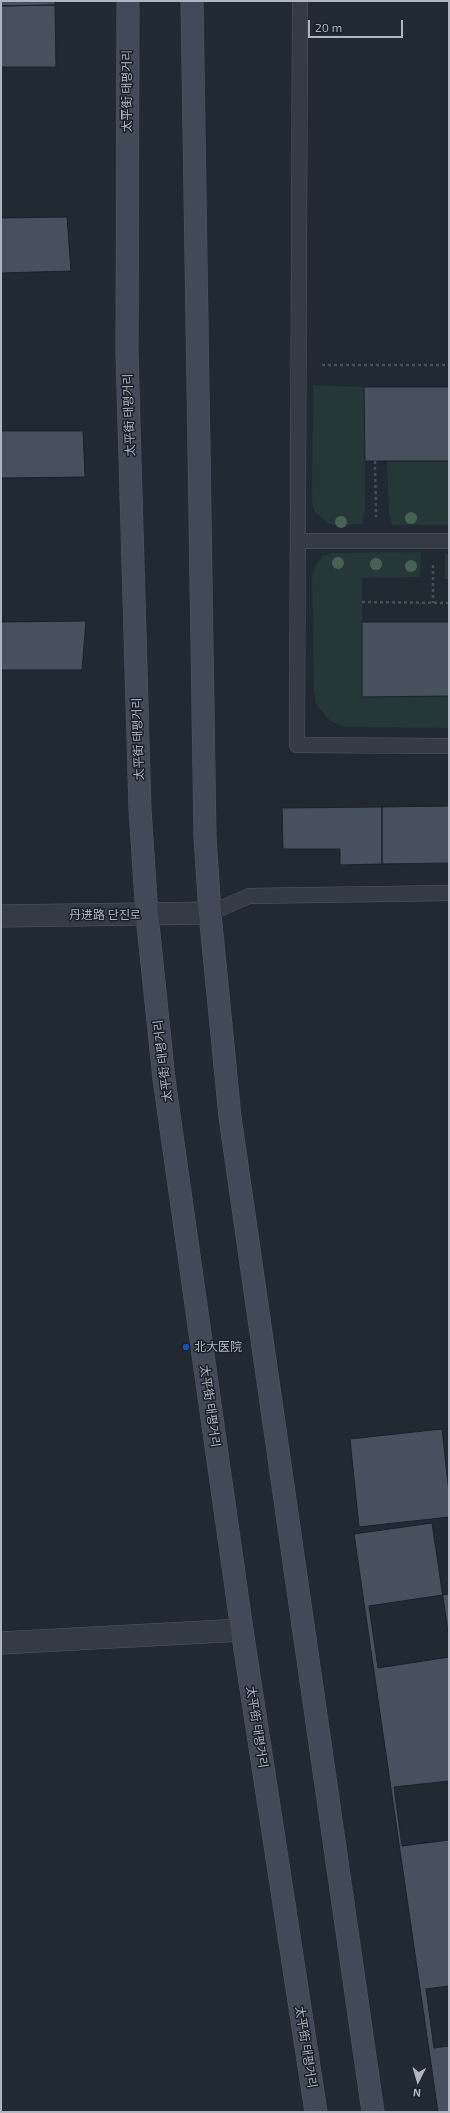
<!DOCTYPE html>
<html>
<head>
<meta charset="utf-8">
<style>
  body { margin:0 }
  #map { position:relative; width:450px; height:2113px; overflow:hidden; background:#212933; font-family:"Exo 2",sans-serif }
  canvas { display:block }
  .frame { position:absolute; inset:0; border:2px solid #aeb5c1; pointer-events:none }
  .north { position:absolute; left:398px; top:2061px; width:40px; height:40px; -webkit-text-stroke:3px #192028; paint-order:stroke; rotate:185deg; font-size:11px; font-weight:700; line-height:16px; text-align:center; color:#aeb5c1 }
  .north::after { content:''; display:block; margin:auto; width:14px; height:18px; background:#aeb5c1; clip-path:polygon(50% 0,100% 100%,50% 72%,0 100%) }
  .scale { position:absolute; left:308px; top:20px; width:95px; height:18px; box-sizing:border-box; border:2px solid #aeb5c1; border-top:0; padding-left:5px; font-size:12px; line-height:14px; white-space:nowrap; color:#aeb5c1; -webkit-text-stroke:3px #192028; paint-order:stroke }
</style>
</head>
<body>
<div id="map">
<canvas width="450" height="2113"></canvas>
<div class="frame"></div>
<div class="north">N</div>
<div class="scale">20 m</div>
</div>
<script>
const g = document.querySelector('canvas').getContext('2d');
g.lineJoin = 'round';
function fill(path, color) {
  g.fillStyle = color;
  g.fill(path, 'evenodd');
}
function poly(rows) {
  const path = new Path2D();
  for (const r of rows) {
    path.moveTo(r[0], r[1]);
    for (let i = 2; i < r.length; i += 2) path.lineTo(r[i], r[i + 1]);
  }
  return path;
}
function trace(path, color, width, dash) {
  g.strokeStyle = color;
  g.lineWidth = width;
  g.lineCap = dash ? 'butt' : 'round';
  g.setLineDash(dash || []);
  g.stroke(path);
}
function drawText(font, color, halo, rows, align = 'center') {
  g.font = font + ' "Exo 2","Noto Sans SC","Noto Sans KR",sans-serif';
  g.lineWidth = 3;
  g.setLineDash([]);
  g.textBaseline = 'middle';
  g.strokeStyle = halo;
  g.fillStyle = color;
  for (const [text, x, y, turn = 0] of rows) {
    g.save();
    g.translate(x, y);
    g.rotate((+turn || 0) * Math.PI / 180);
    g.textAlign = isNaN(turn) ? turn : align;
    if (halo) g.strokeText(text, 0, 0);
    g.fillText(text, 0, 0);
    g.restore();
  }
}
const green = poly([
  [313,385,364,387,365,510,362,524,335,525,327,523,315,512,312,504],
  [387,461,449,461,449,525,392,525,389,513],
  [421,552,420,577,362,578,362,696,449,696,449,728,344,727,330,721,316,704,314,690,312,574,316,565,323,556,332,553],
  [445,554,449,554,449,579,445,579]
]);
const building = poly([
  [1,1,55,1,55,5,1,6,1,1],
  [55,5,56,67,1,67,1,6,55,5],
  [67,217,71,271,1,273,1,218,67,217],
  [364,387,449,387,449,461,365,461,364,387],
  [1,431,83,431,85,477,1,478,1,431],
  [86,621,82,670,1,670,1,622,86,621],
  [362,622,449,622,449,696,362,697,362,622],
  [449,806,449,863,382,864,382,807,449,806],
  [382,807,382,864,340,865,340,849,283,849,282,808,382,807],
  [442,1429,449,1493,449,1517,359,1527,350,1439,442,1429],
  [432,1523,449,1638,449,2112,438,2112,354,1534,432,1523],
  [449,1594,449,1657,378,1668,369,1606,449,1594],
  [449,1781,449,1840,402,1846,394,1787,449,1781],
  [449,1986,449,2046,434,2048,426,1989,449,1986]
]);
const path = poly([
  [322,365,449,365],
  [375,461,376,517],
  [433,565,433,603],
  [362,602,449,603]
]);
const service = poly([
  [300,1,297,745,449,746],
  [298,541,449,541],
  [210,913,249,896,449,893]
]);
const minor = poly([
  [1,1643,242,1630]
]);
const tertiary = poly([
  [1,916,210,913]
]);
const secondary = poly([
  [128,1,127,353,140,810,147,915,164,1079,242,1630,316,2112],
  [192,1,205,837,210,913,230,1117,373,2112]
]);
const trees = [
  [411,518],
  [341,522],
  [338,563],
  [376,564],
  [411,566]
];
const markers = [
  [186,1347,4,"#1a4fb4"]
];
const streetNames = [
  ["太平街 태평거리",127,91,-90],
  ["太平街 태평거리",129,415,-92],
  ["太平街 태평거리",138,739,-92],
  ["丹进路 단진로",105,915],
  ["太平街 태평거리",163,1061,-97],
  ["太平街 태평거리",210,1406,82],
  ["太平街 태평거리",257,1727,81],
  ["太平街 태평거리",306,2047,81]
];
const poiNames = [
  ["北大医院",194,1347]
];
fill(green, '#253736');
fill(building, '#47505d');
trace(building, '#1b222b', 1);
trace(service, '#515862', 16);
trace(minor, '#515862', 23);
trace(tertiary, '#515862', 23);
trace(secondary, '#515862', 23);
trace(path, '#425254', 2.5, [3, 3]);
trace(service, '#343b44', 15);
trace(minor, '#343b44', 22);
trace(tertiary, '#343b44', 22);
trace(secondary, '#424a57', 22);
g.fillStyle = '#486155';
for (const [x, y] of trees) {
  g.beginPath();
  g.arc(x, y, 6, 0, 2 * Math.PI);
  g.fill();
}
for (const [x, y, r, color] of markers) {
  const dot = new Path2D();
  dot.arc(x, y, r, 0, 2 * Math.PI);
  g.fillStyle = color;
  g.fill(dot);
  trace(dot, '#192028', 1.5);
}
drawText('12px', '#aeb5c1', '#192028', streetNames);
drawText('12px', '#aeb5c1', '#192028', poiNames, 'left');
</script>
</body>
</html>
